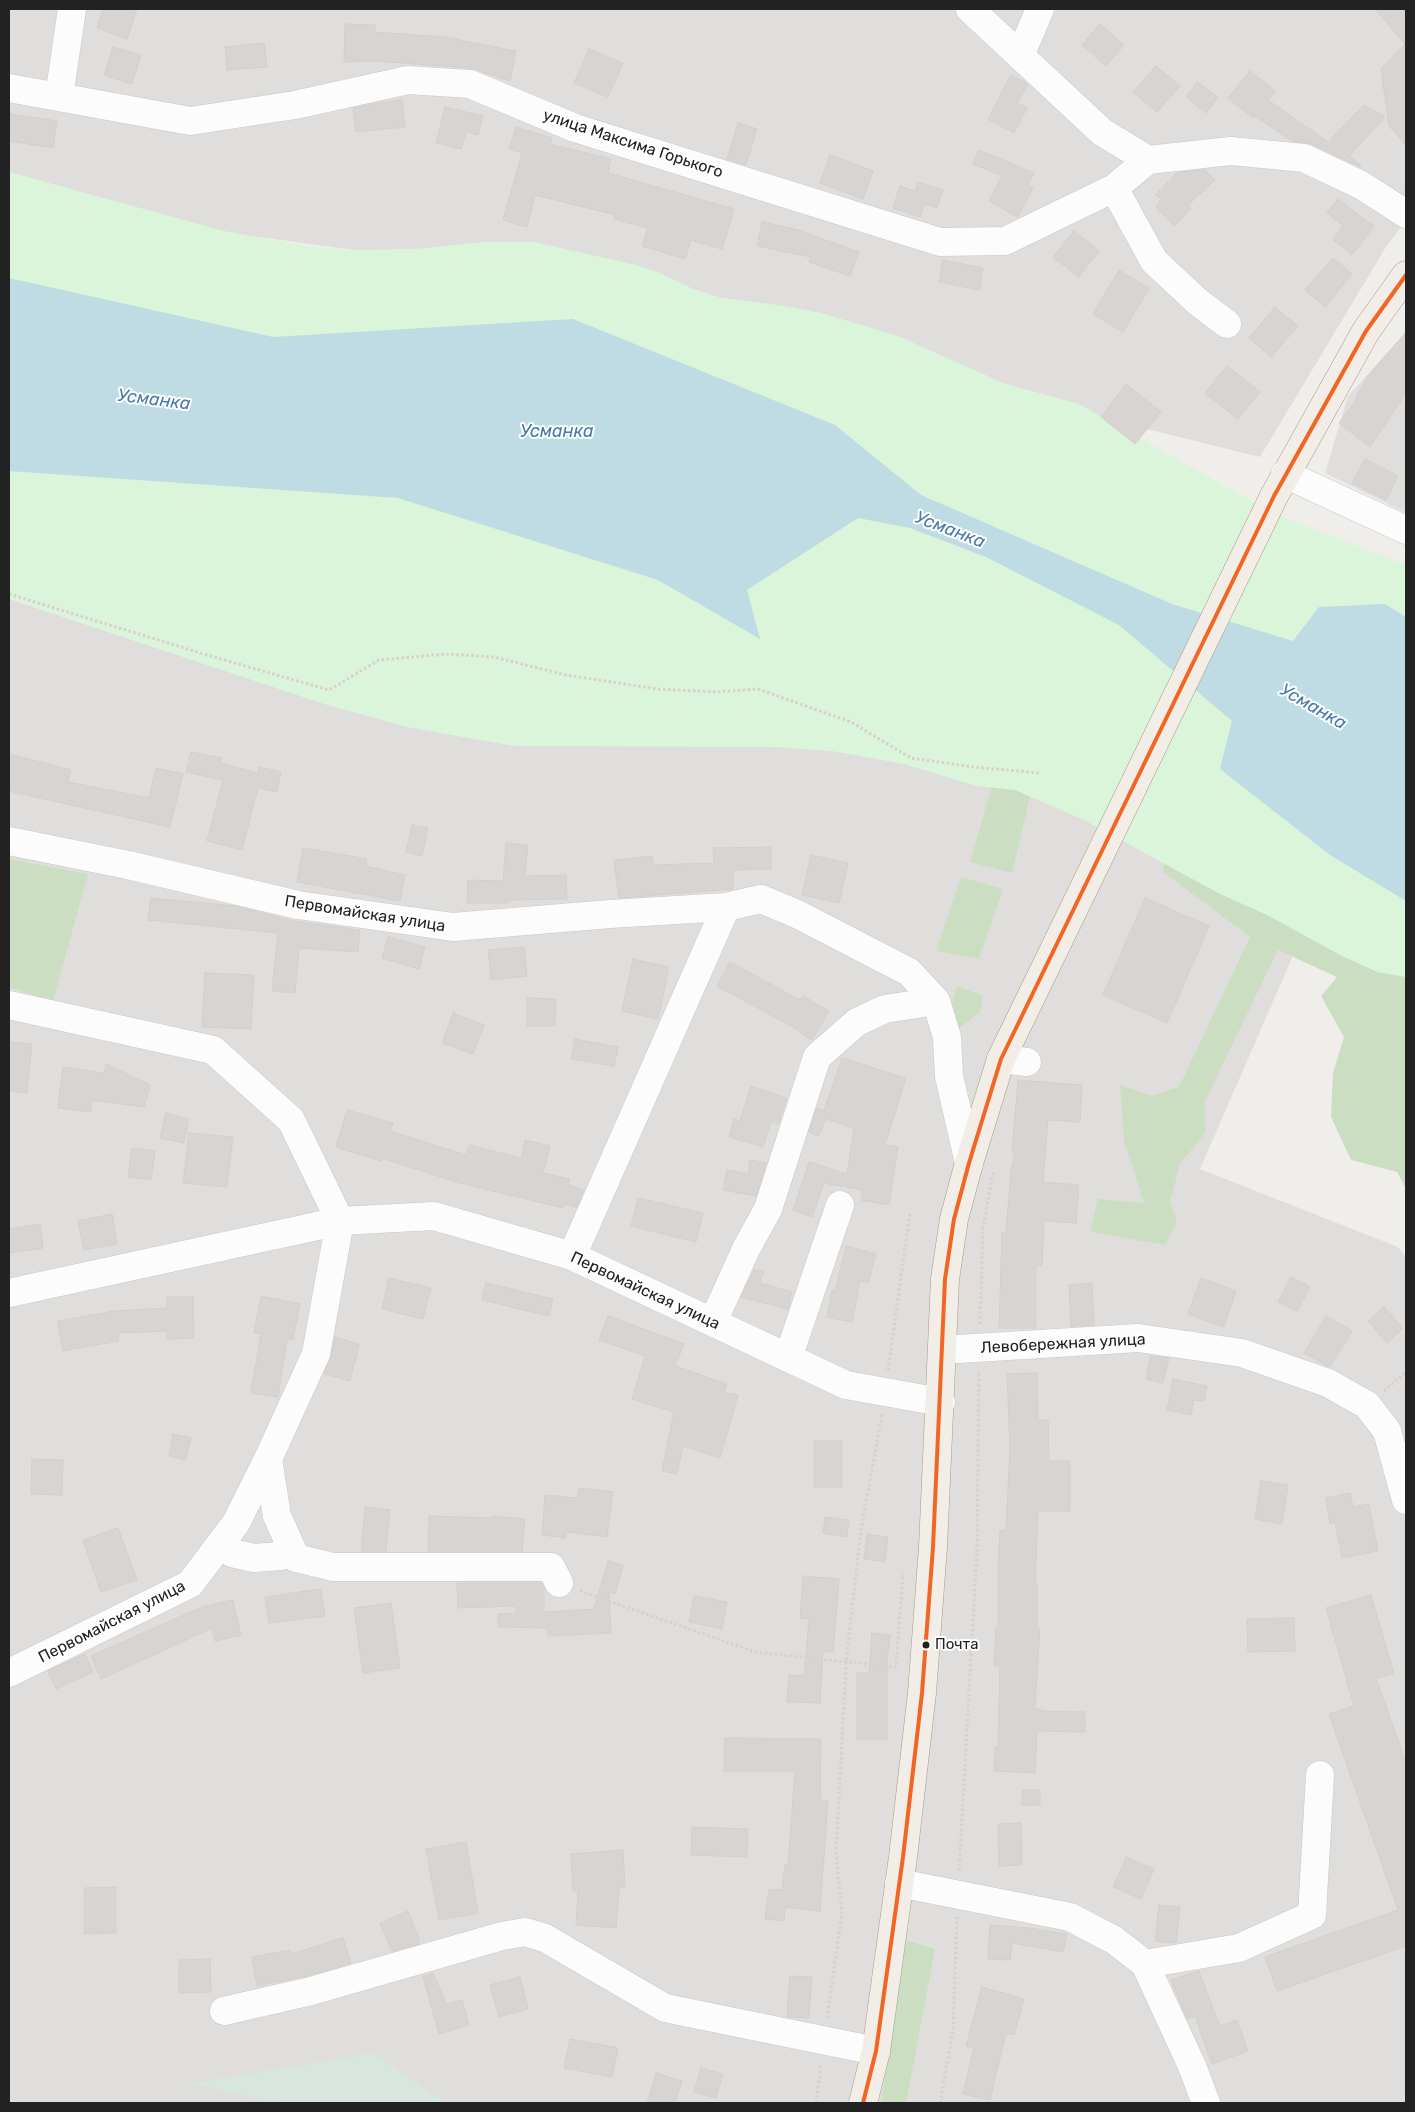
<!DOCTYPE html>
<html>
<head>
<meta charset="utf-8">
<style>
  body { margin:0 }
  #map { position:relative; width:1415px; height:2112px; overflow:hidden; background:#f0eeeb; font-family:Rubik,sans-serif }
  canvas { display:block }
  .frame { position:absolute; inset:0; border:10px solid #222; pointer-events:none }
</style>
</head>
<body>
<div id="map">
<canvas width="1415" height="2112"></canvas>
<div class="frame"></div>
</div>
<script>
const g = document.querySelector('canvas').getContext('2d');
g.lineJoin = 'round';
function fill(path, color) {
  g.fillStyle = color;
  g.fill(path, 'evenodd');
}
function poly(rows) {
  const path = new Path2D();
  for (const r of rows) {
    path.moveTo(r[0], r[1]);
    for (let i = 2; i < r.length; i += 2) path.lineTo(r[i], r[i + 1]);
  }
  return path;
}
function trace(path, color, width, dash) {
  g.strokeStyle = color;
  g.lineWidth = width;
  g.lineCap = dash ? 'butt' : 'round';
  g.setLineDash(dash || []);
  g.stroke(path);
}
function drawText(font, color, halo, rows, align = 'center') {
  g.font = font + ' Rubik,sans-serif';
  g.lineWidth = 4;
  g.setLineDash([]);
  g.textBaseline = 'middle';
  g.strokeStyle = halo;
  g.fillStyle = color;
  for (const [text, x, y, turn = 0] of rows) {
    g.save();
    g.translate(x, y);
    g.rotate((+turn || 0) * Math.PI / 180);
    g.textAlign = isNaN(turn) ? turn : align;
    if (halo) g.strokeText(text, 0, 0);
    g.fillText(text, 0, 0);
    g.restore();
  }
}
const residential = poly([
  [9,9,1406,9,1406,220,1386,247,1260,457,792,341,472,266,9,203],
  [1406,332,1406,513,1325,473,1348,396],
  [9,569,996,753,1299,942,1200,1169,1398,1247,1406,1257,1406,2103,9,2103]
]);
const forest = poly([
  [993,783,1031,792,1012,873,970,862],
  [1170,815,1406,933,1406,1189,1397,1172,1351,1160,1331,1117,1333,1073,1344,1037,1321,996,1337,977,1278,950,1205,1101,1205,1133,1180,1164,1170,1202,1177,1222,1165,1245,1090,1232,1098,1199,1144,1203,1124,1140,1120,1085,1152,1096,1179,1087,1250,937,1163,872],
  [9,859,88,874,53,1001,9,987],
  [961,877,1003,889,979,959,936,951],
  [957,986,983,996,980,1012,957,1030,951,1007],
  [906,1940,935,1949,906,2103,881,2103]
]);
const wetland = poly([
  [374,2053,446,2103,281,2103,188,2084]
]);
const park = poly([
  [9,172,224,231,301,245,350,250,416,249,483,242,534,242,636,265,658,272,693,289,722,298,785,306,821,313,898,336,1003,383,1079,404,1275,514,1406,565,1406,977,1377,972,1340,955,1267,915,1220,894,1084,820,1015,790,977,786,904,764,832,751,775,747,514,746,407,727,324,704,9,599]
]);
const parking = poly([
  [1387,123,1405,143,1406,142,1406,181,1352,164],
  [851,1767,913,1773,903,1857,843,1852]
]);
const water = poly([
  [9,278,273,337,573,319,835,425,921,495,1172,604,1293,641,1319,607,1385,604,1406,617,1406,901,1330,855,1220,769,1232,721,1119,625,986,557,910,528,858,518,747,590,760,639,658,580,398,498,9,471]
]);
const building = poly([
  [103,9,137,9,127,39,97,28,103,9],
  [1375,9,1406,9,1406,145,1389,126,1381,69,1405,44,1375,9],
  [345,24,375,25,375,32,444,37,516,51,510,81,471,68,374,61,344,62,345,24],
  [1100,24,1124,45,1106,66,1082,45,1100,24],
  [264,43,267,67,227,70,225,47,264,43],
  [113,47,141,55,132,84,104,75,113,47],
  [589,49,623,63,608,97,574,83,589,49],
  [1156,66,1180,86,1157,112,1133,92,1156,66],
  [1250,71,1275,91,1268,100,1328,142,1364,105,1385,117,1349,156,1361,165,1360,167,1311,144,1292,141,1255,116,1253,118,1228,98,1250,71],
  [1011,75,1028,84,1017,103,1027,108,1014,133,988,119,1011,75],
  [1197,82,1218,97,1206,113,1186,97,1197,82],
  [402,99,405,127,356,132,353,108,402,99],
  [445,107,483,116,478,135,466,132,461,149,436,143,445,107],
  [11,114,57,121,53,148,9,141,11,114],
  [738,123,757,129,746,165,727,159,738,123],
  [516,127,552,138,550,144,611,159,608,173,734,209,722,249,691,240,685,259,642,246,648,228,614,219,616,215,535,195,527,227,503,220,522,153,509,149,516,127],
  [979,150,1034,173,1028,185,1033,188,1018,217,989,201,1002,176,973,164,979,150],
  [830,155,873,171,863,199,820,183,830,155],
  [1205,170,1215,180,1188,205,1191,208,1175,226,1156,208,1161,199,1155,195,1178,172,1205,170],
  [918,182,943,190,937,208,924,204,920,217,893,208,900,186,915,191,918,182],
  [1338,199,1374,226,1352,255,1333,240,1343,226,1327,213,1338,199],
  [762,222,803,231,803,232,859,252,850,276,809,262,811,257,757,246,762,222],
  [1074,231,1099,251,1079,277,1053,257,1074,231],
  [1333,258,1352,274,1325,307,1305,290,1333,258],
  [943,260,983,268,979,290,939,282,943,260],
  [1119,270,1149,288,1123,332,1093,314,1119,270],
  [1275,307,1298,326,1271,357,1249,338,1275,307],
  [1406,332,1406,393,1370,447,1339,423,1357,399,1355,398,1369,375,1406,332],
  [1227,366,1260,392,1238,419,1205,393,1227,366],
  [1126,384,1161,412,1135,444,1101,417,1126,384],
  [1365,459,1398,476,1386,500,1352,483,1365,459],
  [191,752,222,758,220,763,258,773,259,767,281,772,277,792,258,788,242,850,207,841,223,780,186,772,191,752],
  [9,754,71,770,68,782,149,798,156,768,183,774,170,827,9,791,9,754],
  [412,825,428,828,422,856,406,852,412,825],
  [506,843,528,845,525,876,566,875,567,899,508,900,508,903,467,903,468,880,503,881,506,843],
  [771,847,771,869,733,870,733,889,619,898,614,860,652,856,654,865,714,863,713,848,771,847],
  [303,848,367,859,365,866,405,875,400,901,297,882,303,848],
  [811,855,848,863,839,903,802,895,811,855],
  [151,898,236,906,293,921,360,930,358,952,299,948,295,993,272,991,278,933,148,920,151,898],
  [1145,898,1209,926,1167,1023,1103,995,1145,898],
  [388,937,425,947,419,969,382,958,388,937],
  [524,947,527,976,491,980,488,950,524,947],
  [633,959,669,967,658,1019,622,1011,633,959],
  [730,962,800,1000,803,996,829,1011,812,1040,786,1023,717,986,730,962],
  [205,973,254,975,251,1029,202,1027,205,973],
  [527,998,556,999,555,1026,527,1026,527,998],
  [453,1013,484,1025,473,1054,442,1043,453,1013],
  [575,1039,618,1047,614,1066,571,1059,575,1039],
  [9,1042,32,1044,27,1093,9,1091,9,1042],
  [842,1058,906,1078,885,1145,898,1147,889,1205,861,1200,863,1190,824,1183,812,1217,793,1210,809,1162,847,1174,854,1128,826,1119,818,1136,809,1132,817,1108,824,1111,842,1058],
  [106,1064,150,1085,144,1107,92,1100,91,1112,58,1108,63,1067,104,1073,106,1064],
  [1018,1080,1082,1085,1080,1122,1048,1120,1043,1182,1079,1185,1076,1223,1044,1221,1042,1266,1036,1266,1036,1328,999,1328,1002,1233,1006,1233,1011,1170,1015,1153,1012,1152,1018,1080],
  [751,1086,787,1098,778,1124,771,1121,763,1147,729,1137,734,1119,740,1121,751,1086],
  [347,1110,393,1123,390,1131,466,1155,469,1145,521,1158,525,1140,550,1146,543,1173,570,1179,568,1185,584,1190,577,1207,564,1204,563,1208,456,1182,382,1158,381,1161,336,1147,347,1110],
  [166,1113,189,1119,184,1143,160,1138,166,1113],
  [189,1133,233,1137,227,1187,183,1183,189,1133],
  [132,1148,155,1151,151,1180,128,1177,132,1148],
  [750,1160,766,1163,756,1196,723,1190,727,1170,748,1174,750,1160],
  [638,1198,703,1213,696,1242,631,1226,638,1198],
  [112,1214,117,1244,84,1250,78,1221,112,1214],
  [40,1224,43,1248,9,1253,9,1229,40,1224],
  [846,1246,876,1254,868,1283,860,1281,852,1322,827,1317,832,1290,835,1291,846,1246],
  [754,1270,763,1272,760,1283,792,1292,788,1309,741,1297,754,1270],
  [1291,1277,1310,1287,1297,1311,1278,1302,1291,1277],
  [389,1278,431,1288,423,1319,382,1309,389,1278],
  [1201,1278,1236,1291,1224,1327,1188,1314,1201,1278],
  [486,1283,553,1299,549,1316,482,1300,486,1283],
  [1092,1283,1094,1325,1071,1326,1069,1285,1092,1283],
  [261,1296,300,1304,293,1340,287,1339,278,1397,251,1393,261,1334,254,1333,261,1296],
  [167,1297,193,1297,194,1338,167,1339,167,1331,119,1333,118,1341,63,1351,58,1321,115,1311,167,1308,167,1297],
  [1384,1307,1403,1328,1387,1343,1368,1321,1384,1307],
  [608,1316,684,1344,675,1366,727,1384,724,1393,738,1395,720,1458,683,1446,677,1474,662,1471,674,1412,632,1399,645,1356,599,1340,608,1316],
  [1326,1316,1352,1331,1330,1367,1304,1353,1326,1316],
  [335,1337,359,1344,350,1381,324,1374,331,1357,335,1337],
  [1151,1356,1169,1358,1163,1383,1146,1379,1151,1356],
  [1037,1373,1038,1420,1048,1420,1049,1461,1070,1461,1070,1511,1038,1511,1035,1583,1037,1583,1037,1628,1040,1629,1035,1708,1041,1709,1041,1711,1085,1712,1085,1732,1037,1731,1035,1773,994,1771,995,1747,998,1747,1000,1666,994,1666,996,1626,998,1626,998,1569,1000,1530,1006,1530,1010,1447,1007,1374,1037,1373],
  [1173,1379,1207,1386,1204,1401,1194,1400,1191,1415,1167,1410,1173,1379],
  [173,1434,191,1438,186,1460,169,1456,173,1434],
  [814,1441,842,1441,842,1487,814,1487,814,1441],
  [32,1459,63,1460,62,1495,31,1494,32,1459],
  [1261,1481,1288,1485,1282,1524,1255,1519,1261,1481],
  [579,1488,613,1492,607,1537,566,1532,566,1538,542,1535,545,1495,578,1498,579,1488],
  [1350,1493,1353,1507,1369,1504,1378,1551,1342,1558,1335,1523,1330,1524,1326,1498,1350,1493],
  [365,1507,390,1510,386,1551,361,1551,365,1507],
  [429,1516,492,1518,492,1516,525,1519,522,1551,428,1551,429,1516],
  [825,1517,849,1520,847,1537,823,1533,825,1517],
  [118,1528,137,1580,101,1592,83,1540,118,1528],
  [867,1534,888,1537,885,1562,864,1559,867,1534],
  [608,1561,623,1565,615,1594,609,1592,611,1633,548,1636,548,1628,498,1627,498,1614,516,1613,516,1606,458,1608,457,1583,541,1583,544,1588,544,1612,594,1609,608,1561],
  [803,1576,839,1579,833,1652,823,1651,820,1703,787,1702,789,1675,804,1676,809,1619,800,1618,803,1576],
  [321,1589,325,1616,269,1623,265,1597,321,1589],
  [1371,1595,1394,1674,1376,1678,1406,1763,1406,1946,1277,1991,1265,1957,1398,1910,1329,1714,1354,1706,1326,1608,1371,1595],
  [694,1596,727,1602,722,1629,689,1622,694,1596],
  [233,1600,241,1635,215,1641,212,1628,101,1679,91,1656,202,1607,233,1600],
  [391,1603,400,1668,363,1673,354,1608,391,1603],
  [1294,1618,1295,1651,1248,1652,1247,1619,1294,1618],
  [872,1633,890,1635,887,1661,887,1739,857,1739,857,1673,869,1673,872,1633],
  [85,1654,93,1672,56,1689,48,1671,85,1654],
  [725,1738,821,1739,820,1800,828,1801,820,1911,785,1907,784,1921,765,1919,769,1889,782,1890,785,1865,788,1865,795,1771,724,1771,725,1738],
  [1022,1790,1040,1790,1040,1805,1022,1805,1022,1790],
  [1021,1823,1022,1865,999,1866,998,1824,1021,1823],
  [692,1827,748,1829,747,1857,691,1855,692,1827],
  [466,1842,478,1913,439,1920,426,1849,466,1842],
  [623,1850,625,1887,619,1888,616,1928,576,1925,578,1891,573,1891,571,1854,623,1850],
  [1126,1857,1154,1869,1141,1899,1113,1887,1126,1857],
  [116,1887,116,1933,84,1934,84,1888,116,1887],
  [1159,1905,1180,1907,1176,1943,1155,1941,1159,1905],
  [408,1911,419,1938,419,1944,392,1951,380,1923,408,1911],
  [990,1925,1029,1928,1067,1934,1063,1952,1012,1943,1010,1960,988,1959,990,1925],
  [343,1938,351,1963,307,1976,257,1986,252,1957,290,1950,291,1954,343,1938],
  [210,1959,211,1992,179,1993,179,1960,210,1959],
  [1199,1971,1220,2026,1237,2020,1248,2051,1212,2064,1195,2016,1187,2019,1171,1980,1199,1971],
  [433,1973,446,2004,462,2000,469,2025,439,2034,423,1977,433,1973],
  [790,1976,812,1977,809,2018,787,2017,790,1976],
  [520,1977,528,2009,499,2017,490,1985,520,1977],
  [982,1987,1024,1999,1014,2035,1006,2033,990,2100,963,2094,974,2047,966,2046,982,1987],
  [570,2039,618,2048,612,2077,564,2068,570,2039],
  [701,2068,723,2074,716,2098,694,2092,701,2068],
  [656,2073,682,2081,675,2103,647,2103,656,2073]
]);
const path = poly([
  [9,594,207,655,329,690,379,660,446,654,494,657,566,675,657,689,716,692,758,689,851,722,911,758,973,767,1040,773],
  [980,1324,983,1228,993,1172],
  [888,1370,910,1212],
  [1384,1391,1406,1372],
  [580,1591,755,1652,896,1667,903,1573],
  [959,1871,977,1550,979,1371],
  [827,2018,842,1913,836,1854,846,1662,861,1529,882,1414],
  [816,2103,821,2064],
  [940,2103,953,2030,957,1917]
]);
const minor = poly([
  [970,9,1102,132,1148,160,1231,151,1304,158,1361,185,1406,214],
  [1020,56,1040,9],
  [9,88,190,121,295,105,408,80,470,84,575,128,940,242,1005,241,1114,188,1148,160],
  [59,97,72,9],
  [1114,188,1154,261,1198,302,1227,324],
  [1285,474,1406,530],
  [9,841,128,865,298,905,453,927,610,914,726,907],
  [9,1005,213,1050,291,1120,340,1221,316,1354,268,1459,277,1516,296,1558,333,1567,551,1567,559,1583],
  [1001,1059,1027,1062],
  [572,1256,726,907,761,899,797,914,909,972,936,1001,947,1037,949,1076,969,1163],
  [9,1293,340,1221,434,1216,572,1256,846,1385,941,1402],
  [713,1322,746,1249,768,1209,817,1057,857,1022,885,1009,936,1001],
  [942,1350,1138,1338,1242,1353,1328,1383,1367,1405,1387,1431,1406,1500],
  [788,1358,840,1205],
  [222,1542,232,1553,254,1558,281,1556,292,1551],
  [9,1673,190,1584,236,1523,268,1459],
  [899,1883,1070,1917,1114,1940,1145,1964,1192,2066,1206,2103],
  [1145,1964,1239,1948,1312,1915,1320,1775],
  [224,2011,311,1991,502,1936,525,1932,545,1938,665,2008,876,2051]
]);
const major = poly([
  [863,2103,876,2051,903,1857,922,1693,933,1547,945,1279,954,1219,969,1163,1001,1059,1274,496,1366,331,1406,275]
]);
const bus1 = poly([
  [863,2103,876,2051,903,1857,922,1693,933,1547,945,1279,954,1219,969,1163,1001,1059,1274,496,1366,331,1406,275]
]);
const markers = [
  [926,1645,4.5,"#222"]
];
const busNames = [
  ["Почта",935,1645]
];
const streetNames = [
  ["улица Максима Горького",633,144,18],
  ["Первомайская улица",365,914,9],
  ["Первомайская улица",645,1291,25],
  ["Левобережная улица",1063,1344,-3],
  ["Первомайская улица",112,1622,-27]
];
const waterNames = [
  ["Усманка",154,400,7],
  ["Усманка",557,432],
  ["Усманка",950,530,21],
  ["Усманка",1313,707,30]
];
fill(residential, '#dfdedc');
fill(forest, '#cbdec1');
fill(wetland, '#d9e6de');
fill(park, '#daf5da');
fill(parking, '#e0dfde');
fill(water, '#bfdbe3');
fill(building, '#d7d4d2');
trace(building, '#d3d0cc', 1);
trace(minor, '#c9c8c7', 29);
trace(major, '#a79c86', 29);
trace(path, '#dccecd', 3, [2.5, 2.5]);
trace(minor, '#fdfcfc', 28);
trace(major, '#f3ede7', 28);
trace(bus1, '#f26522', 4);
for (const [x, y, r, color] of markers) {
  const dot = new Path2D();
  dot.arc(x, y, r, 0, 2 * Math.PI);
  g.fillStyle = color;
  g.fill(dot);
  trace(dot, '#fff', 2);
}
drawText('15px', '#222', '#fff', busNames, 'left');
drawText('16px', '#222', '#fff', streetNames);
drawText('italic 18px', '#4a7aab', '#fff', waterNames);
</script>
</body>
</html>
